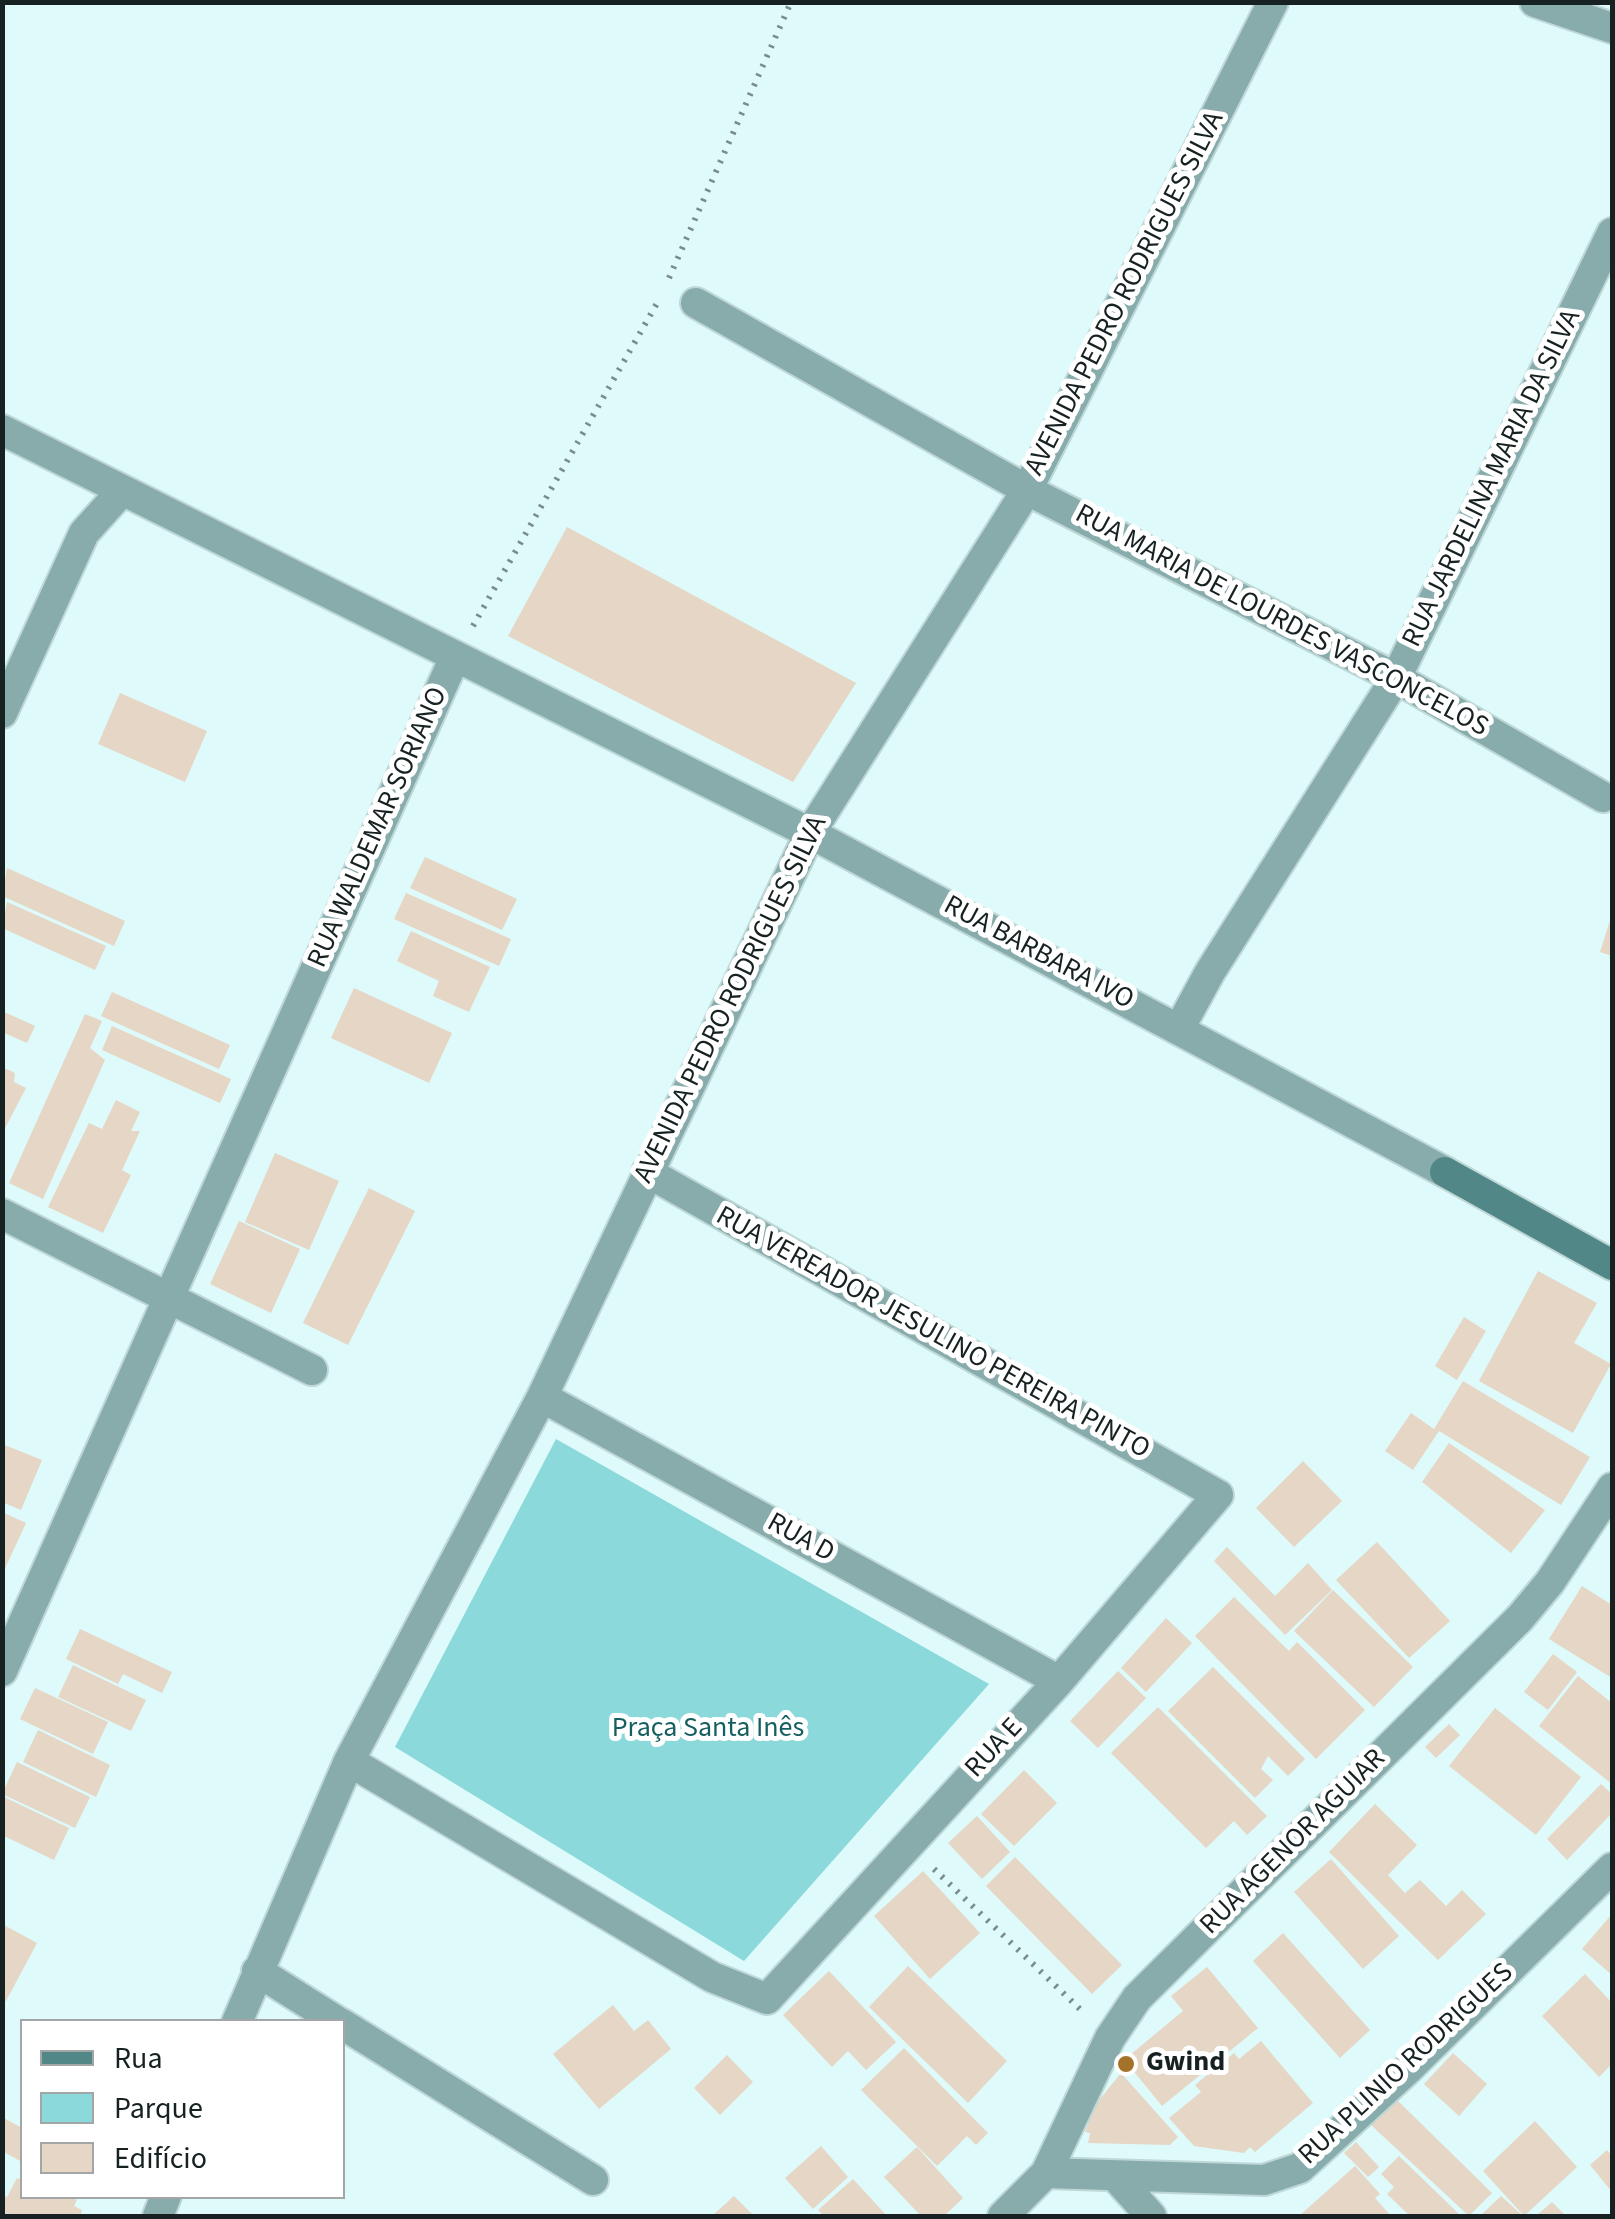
<!DOCTYPE html>
<html>
<head>
<meta charset="utf-8">
<style>
  body { margin:0 }
  #map { position:relative; width:1615px; height:2219px; overflow:hidden; background:#defafa; font-family:"Source Sans 3",sans-serif }
  canvas { display:block }
  .frame { position:absolute; inset:0; border:5px solid #172121; pointer-events:none }
  .legend { position:absolute; left:20px; top:2019px; width:325px; height:180px; box-sizing:border-box; background:#fff; border:2px solid #a2a6a6; margin:0; padding:12px 18px; list-style:none; font-size:30px; color:#172121 }
  .legend li { display:flex; align-items:center; gap:20px; height:50px }
  .legend b { width:50px; border:2px solid #a2a6a6 }
</style>
</head>
<body>
<div id="map">
<canvas width="1615" height="2219"></canvas>
<div class="frame"></div>
<ul class="legend">
<li><b style="height:12px;background:#528788"></b>Rua</li>
<li><b style="height:28px;background:#8bd9da"></b>Parque</li>
<li><b style="height:28px;background:#e5d6c5"></b>Edifício</li>
</ul>
</div>
<script>
const g = document.querySelector('canvas').getContext('2d');
g.lineJoin = 'round';
function fill(path, color) {
  g.fillStyle = color;
  g.fill(path, 'evenodd');
}
function poly(rows) {
  const path = new Path2D();
  for (const r of rows) {
    path.moveTo(r[0], r[1]);
    for (let i = 2; i < r.length; i += 2) path.lineTo(r[i], r[i + 1]);
  }
  return path;
}
function trace(path, color, width, dash) {
  g.strokeStyle = color;
  g.lineWidth = width;
  g.lineCap = dash ? 'butt' : 'round';
  g.setLineDash(dash || []);
  g.stroke(path);
}
function drawText(font, color, halo, rows, align = 'center') {
  g.font = font + ' "Source Sans 3",sans-serif';
  g.lineWidth = 10;
  g.setLineDash([]);
  g.textBaseline = 'middle';
  g.strokeStyle = halo;
  g.fillStyle = color;
  for (const [text, x, y, turn = 0] of rows) {
    g.save();
    g.translate(x, y);
    g.rotate((+turn || 0) * Math.PI / 180);
    g.textAlign = isNaN(turn) ? turn : align;
    if (halo) g.strokeText(text, 0, 0);
    g.fillText(text, 0, 0);
    g.restore();
  }
}
const green = poly([
  [556,1439,989,1684,744,1961,395,1747]
]);
const building = poly([
  [567,527,856,683,793,782,508,636],
  [120,693,207,731,185,782,98,744],
  [425,857,517,899,502,930,410,888],
  [7,868,125,921,114,946,2,896],
  [406,893,511,939,499,966,394,919],
  [7,902,106,946,95,970,2,928],
  [1612,914,1612,956,1600,952],
  [411,931,490,967,469,1012,433,996,439,981,397,961],
  [354,988,452,1033,429,1083,331,1038],
  [112,992,230,1045,219,1069,101,1016],
  [2,1011,35,1026,27,1043,2,1032],
  [85,1014,102,1021,90,1048,105,1060,43,1199,9,1183],
  [112,1026,231,1079,220,1103,102,1050],
  [2,1067,15,1073,14,1082,26,1088,2,1134],
  [116,1100,140,1112,131,1131,140,1131,122,1170,131,1175,103,1233,48,1207,89,1123,102,1129],
  [275,1153,339,1181,309,1250,245,1222],
  [369,1188,415,1211,348,1345,303,1323],
  [239,1221,300,1249,271,1313,210,1284],
  [1538,1271,1597,1303,1574,1343,1611,1364,1573,1433,1479,1381],
  [1464,1317,1486,1331,1457,1380,1435,1366],
  [1463,1381,1590,1457,1561,1505,1439,1431,1413,1470,1385,1451,1411,1413,1434,1429],
  [1449,1443,1545,1510,1511,1553,1422,1482],
  [2,1444,42,1460,21,1510,2,1502],
  [1303,1461,1342,1501,1294,1547,1256,1508],
  [2,1512,26,1523,2,1575],
  [1377,1542,1450,1621,1409,1658,1336,1580],
  [1227,1547,1275,1596,1308,1563,1332,1590,1285,1635,1214,1561],
  [1582,1586,1612,1605,1612,1678,1549,1639],
  [1333,1590,1413,1667,1374,1707,1294,1631],
  [1234,1597,1289,1651,1297,1642,1365,1710,1316,1759,1195,1636],
  [1166,1618,1192,1643,1146,1692,1121,1668],
  [80,1629,172,1672,162,1693,123,1674,118,1684,66,1659],
  [1553,1654,1577,1672,1548,1710,1524,1692],
  [73,1665,146,1700,131,1731,58,1697],
  [1213,1667,1305,1759,1288,1776,1268,1756,1261,1769,1273,1780,1255,1798,1168,1711],
  [1118,1671,1146,1698,1098,1748,1070,1721],
  [1578,1676,1612,1703,1612,1784,1539,1726],
  [35,1688,108,1722,93,1754,20,1719],
  [1158,1707,1267,1816,1247,1835,1234,1821,1206,1848,1111,1753],
  [1495,1708,1581,1777,1536,1835,1449,1766],
  [1449,1724,1460,1735,1436,1758,1425,1747],
  [38,1730,110,1765,96,1797,23,1762],
  [17,1762,90,1797,75,1828,2,1794],
  [1024,1770,1057,1803,1014,1846,981,1814],
  [1601,1784,1612,1794,1612,1813,1567,1860,1547,1839],
  [2,1796,69,1828,54,1860,2,1835],
  [1375,1804,1417,1845,1388,1875,1405,1893,1420,1880,1446,1906,1462,1890,1486,1914,1438,1960,1329,1852],
  [977,1816,1010,1852,982,1879,948,1843],
  [1015,1857,1122,1965,1092,1994,986,1886],
  [1331,1859,1399,1936,1363,1969,1294,1892],
  [923,1871,980,1933,930,1979,874,1916],
  [1612,1914,1612,1975,1582,1949],
  [2,1924,37,1943,6,2001,2,1999],
  [1283,1933,1370,2030,1340,2058,1253,1961],
  [908,1966,1007,2061,968,2103,869,2007],
  [1207,1967,1258,2028,1162,2106,1131,2068,1137,2063,1130,2055,1183,2011,1171,1996],
  [829,1971,896,2042,866,2070,848,2051,832,2067,783,2015],
  [1585,1974,1612,2003,1612,2064,1599,2077,1542,2016],
  [613,2005,634,2031,648,2020,671,2049,599,2109,553,2054],
  [1261,2041,1313,2103,1255,2152,1250,2147,1244,2153,1194,2146,1169,2118,1201,2092,1195,2085,1234,2053,1239,2059],
  [904,2048,988,2133,976,2145,967,2136,937,2166,861,2090],
  [1453,2053,1487,2084,1459,2116,1424,2084],
  [727,2055,753,2082,720,2115,694,2088],
  [1121,2073,1178,2137,1170,2145,1088,2143,1090,2133,1085,2132,1096,2104],
  [1396,2099,1492,2193,1469,2216,1371,2125],
  [2,2117,22,2128,22,2162,2,2151],
  [1535,2121,1577,2167,1524,2216,1483,2171],
  [1356,2142,1379,2167,1368,2177,1344,2153],
  [821,2146,848,2177,813,2209,785,2178],
  [917,2147,963,2198,944,2216,921,2216,884,2177],
  [1607,2150,1612,2156,1612,2192,1590,2165],
  [1399,2156,1461,2216,1410,2216,1387,2194,1394,2187,1381,2174],
  [1355,2166,1380,2194,1375,2198,1391,2216,1299,2216],
  [17,2178,22,2180,22,2196,68,2196,77,2200,74,2206,82,2210,80,2216,2,2216,2,2195,7,2197],
  [853,2179,887,2216,824,2216,818,2210],
  [734,2196,754,2216,712,2216],
  [1501,2196,1523,2216,1480,2216],
  [1552,2202,1566,2216,1536,2216]
]);
const path = poly([
  [669,278,791,2],
  [473,626,660,298],
  [934,1869,1084,2013]
]);
const street = poly([
  [1535,2,1612,28],
  [696,303,1027,490,1396,678,1603,797],
  [2,430,810,833,1445,1172],
  [2,713,84,533,120,493],
  [1179,1029,1210,972,1396,678,1612,233],
  [2,1214,312,1370],
  [542,1397,1059,1681],
  [2,1671,455,657],
  [349,1761,712,1977,767,1999,1059,1681,1218,1495,647,1172],
  [257,1971,338,2022],
  [237,2022,349,1761,542,1397,810,833,1027,490,1273,2],
  [342,2024,593,2180],
  [1046,2173,1264,2180,1300,2168,1407,2070,1612,1868],
  [1115,2176,1151,2216],
  [158,2216,166,2196],
  [1003,2216,1046,2173,1110,2038,1137,1998,1520,1618,1550,1582,1612,1488]
]);
const secondary = poly([
  [1445,1172,1612,1265]
]);
const markers = [
  [1126,2064,10,"#a5722a"]
];
const streetNames = [
  ["AVENIDA PEDRO RODRIGUES SILVA",1126,294,-63],
  ["RUA JARDELINA MARIA DA SILVA",1493,479,-64],
  ["RUA MARIA DE LOURDES VASCONCELOS",1281,622,28],
  ["RUA WALDEMAR SORIANO",379,828,-66],
  ["RUA BARBARA IVO",1038,954,28],
  ["AVENIDA PEDRO RODRIGUES SILVA",732,1000,-64],
  ["RUA VEREADOR JESULINO PEREIRA PINTO",932,1334,29],
  ["RUA D",800,1539,29],
  ["RUA E",995,1749,-47],
  ["RUA AGENOR AGUIAR",1294,1843,-45],
  ["RUA PLINIO RODRIGUES",1407,2065,-43]
];
const parkNames = [
  ["Praça Santa Inês",708,1730]
];
const poiNames = [
  ["Gwind",1146,2064]
];
fill(green, '#8bd9da');
fill(building, '#e5d6c5');
trace(street, '#bed7d7', 34);
trace(secondary, '#bed7d7', 34);
trace(path, '#798b8b', 6, [2.5, 8]);
trace(street, '#88abab', 30);
trace(secondary, '#528788', 30);
for (const [x, y, r, color] of markers) {
  const dot = new Path2D();
  dot.arc(x, y, r, 0, 2 * Math.PI);
  g.fillStyle = color;
  g.fill(dot);
  trace(dot, '#fff', 4);
}
drawText('28px', '#172121', '#fff', streetNames);
drawText('28px', '#165f60', '#fff', parkNames);
drawText('bold 28px', '#172121', '#fff', poiNames, 'left');
</script>
</body>
</html>
